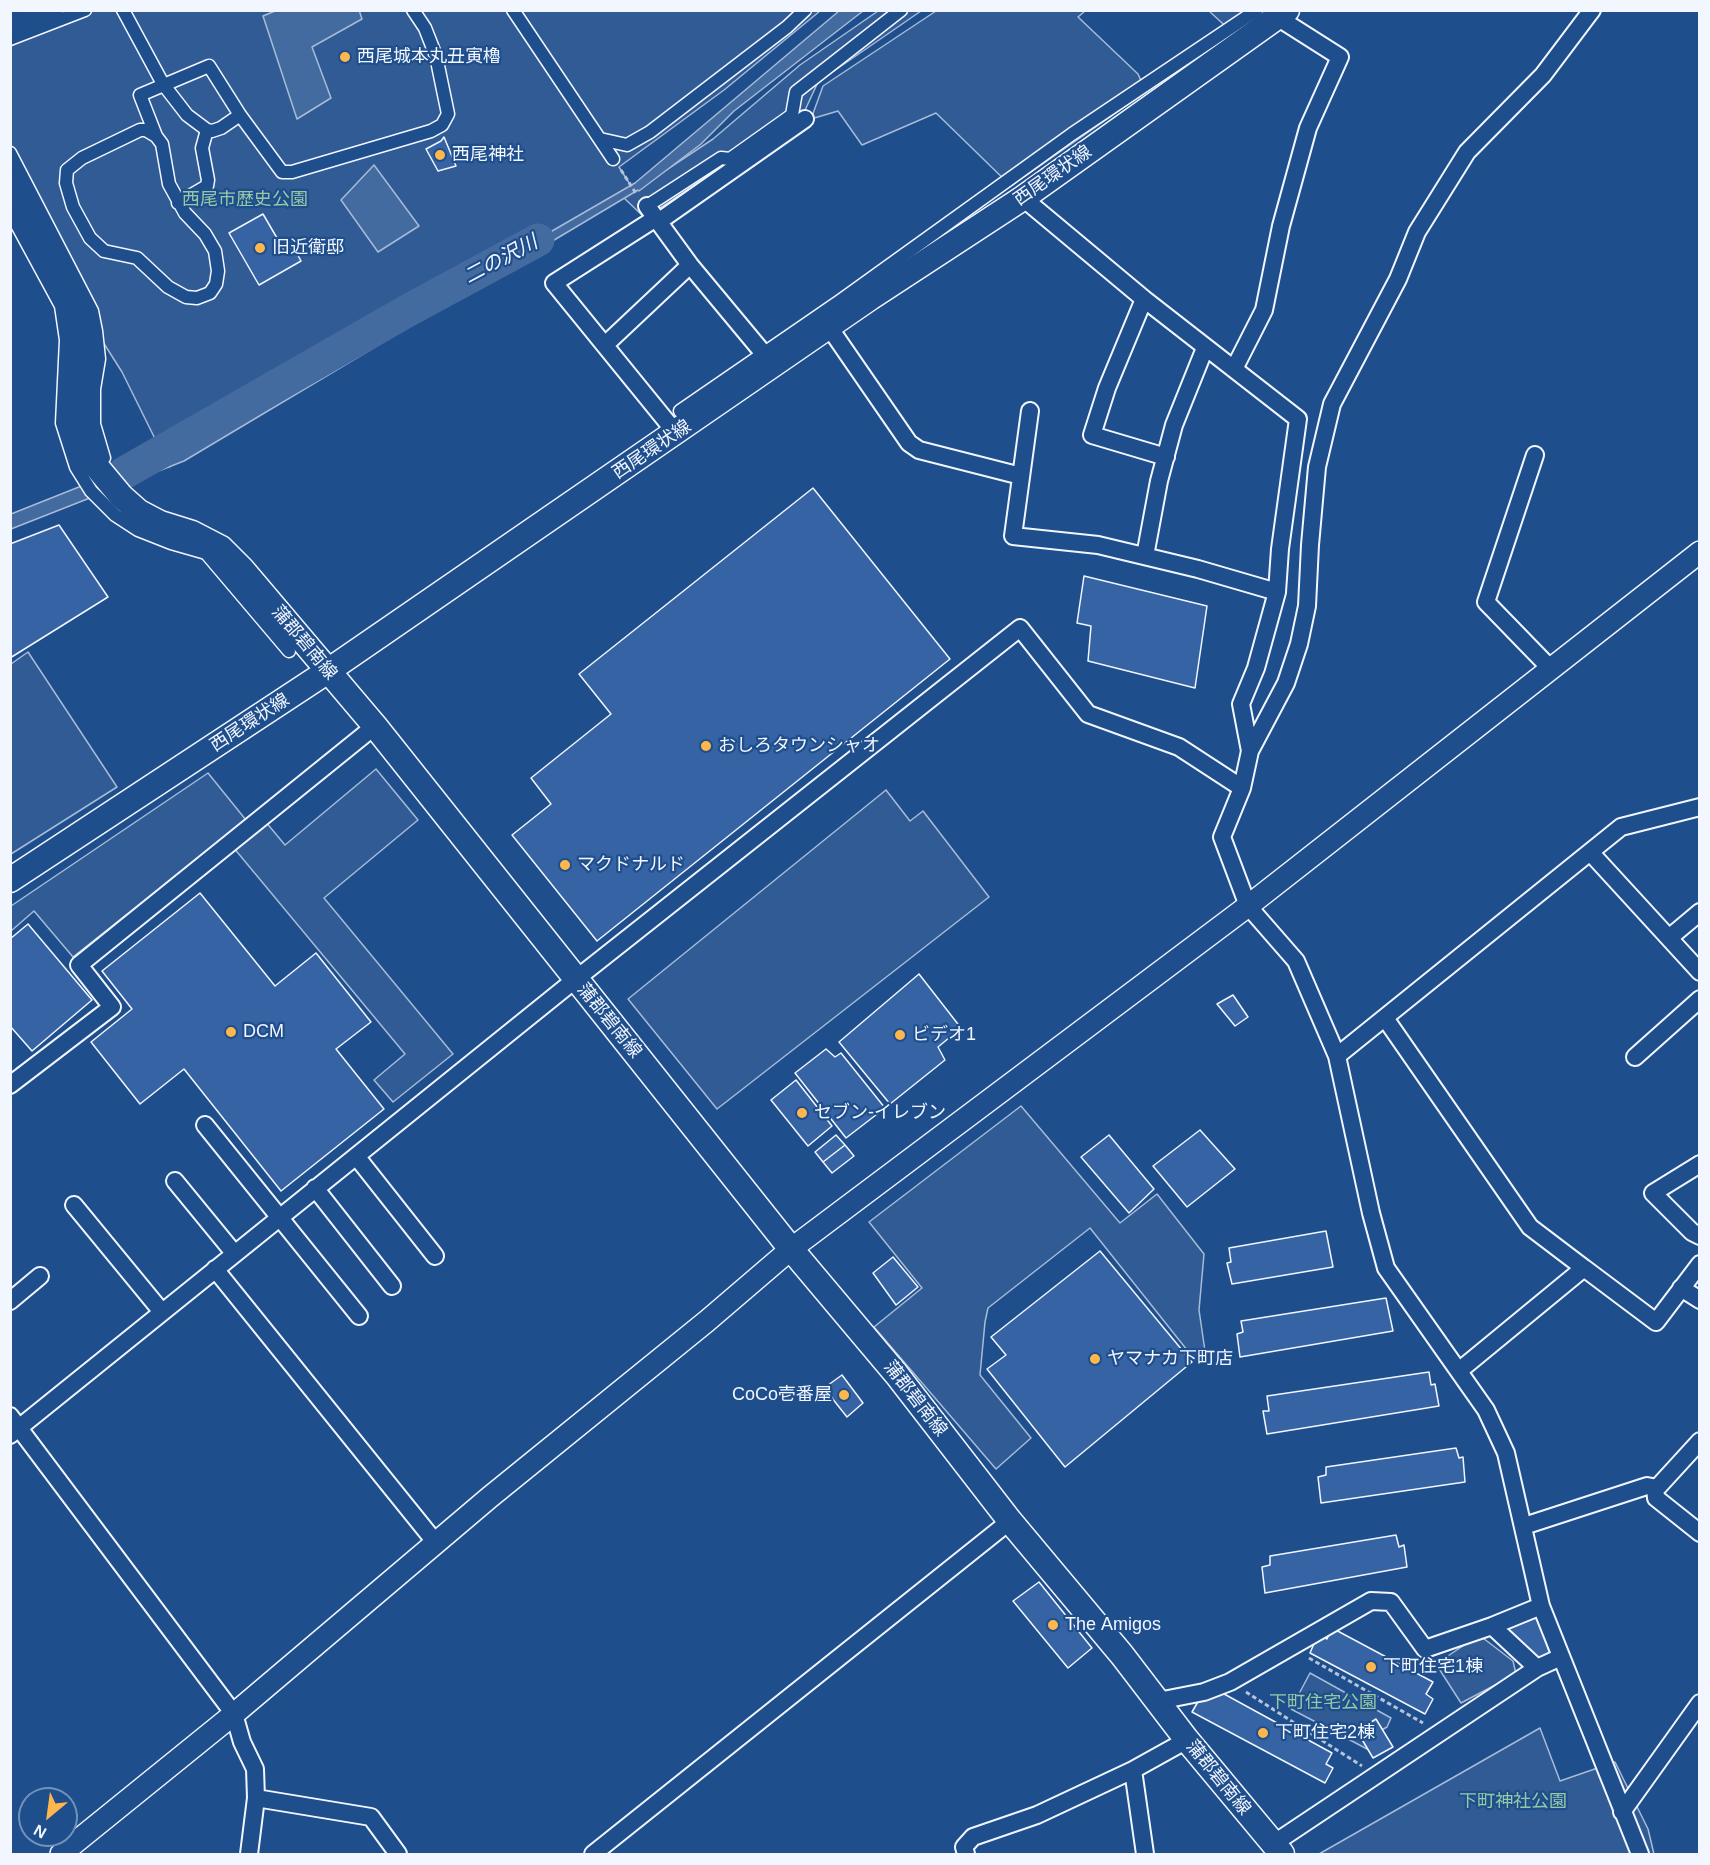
<!DOCTYPE html>
<html>
<head>
<meta charset="utf-8">
<style>
  body { margin:0 }
  #map { position:relative; width:1710px; height:1865px; overflow:hidden; background:#1f4e8c; font-family:Helvetica,sans-serif }
  canvas { display:block }
  .frame { position:absolute; inset:0; border:12px solid #f2f6ff; pointer-events:none }
  .north { position:absolute; left:18px; top:1787px; width:60px; height:60px; box-sizing:border-box; background:#1f4e8c; border:2px solid #7391ba; border-radius:50%; rotate:209deg; font-size:16px; font-weight:700; line-height:24px; text-align:center; color:#f2f6ff }
  .north::after { content:''; display:block; margin:auto; width:21px; height:27px; background:#ffb74d; clip-path:polygon(50% 0,100% 100%,50% 72%,0 100%) }
</style>
</head>
<body>
<div id="map">
<canvas width="1710" height="1865"></canvas>
<div class="frame"></div>
<div class="north">N</div>
</div>
<script>
const g = document.querySelector('canvas').getContext('2d');
g.lineJoin = 'round';
function fill(path, color) {
  g.fillStyle = color;
  g.fill(path, 'evenodd');
}
function poly(rows) {
  const path = new Path2D();
  for (const r of rows) {
    path.moveTo(r[0], r[1]);
    for (let i = 2; i < r.length; i += 2) path.lineTo(r[i], r[i + 1]);
  }
  return path;
}
function trace(path, color, width, dash) {
  g.strokeStyle = color;
  g.lineWidth = width;
  g.lineCap = dash ? 'butt' : 'round';
  g.setLineDash(dash || []);
  g.stroke(path);
}
function drawText(font, color, halo, rows, align = 'center') {
  g.font = font + ' Helvetica,"Noto Sans JP",sans-serif';
  g.lineWidth = 4.5;
  g.setLineDash([]);
  g.textBaseline = 'middle';
  g.strokeStyle = halo;
  g.fillStyle = color;
  for (const [text, x, y, turn = 0] of rows) {
    g.save();
    g.translate(x, y);
    g.rotate((+turn || 0) * Math.PI / 180);
    g.textAlign = isNaN(turn) ? turn : align;
    if (halo) g.strokeText(text, 0, 0);
    g.fillText(text, 0, 0);
    g.restore();
  }
}
const built = poly([
  [11,11,820,11,724,90,619,167,633,189,169,467,122,372,96,331,46,217,11,145,11,46,21,41,11,11],
  [878,11,921,11,818,82,801,119,728,163,645,218,624,198,713,139,800,65,878,11],
  [936,11,1085,11,1078,17,1138,74,1146,92,1011,186,936,113,862,145,838,111,811,119,823,86,936,11],
  [1209,11,1268,11,1233,33,1209,11],
  [28,652,117,787,11,854,11,664,28,652],
  [376,769,418,820,324,898,453,1054,393,1102,374,1080,405,1054,233,847,265,821,285,845,376,769],
  [208,773,246,820,73,957,34,911,11,931,11,906,208,773],
  [886,790,910,821,923,811,989,897,717,1109,628,999,886,790],
  [1021,1106,1120,1223,1157,1194,1204,1254,1199,1310,1205,1351,1195,1360,1090,1228,988,1308,985,1322,980,1375,1031,1438,996,1469,874,1327,922,1288,869,1222,1021,1106],
  [1479,1635,1513,1661,1516,1674,1461,1703,1436,1664,1479,1635],
  [1310,1673,1391,1718,1387,1727,1366,1739,1369,1750,1291,1709,1310,1673],
  [1540,1728,1560,1781,1615,1762,1648,1829,1654,1854,1319,1854,1540,1728]
]);
const water = poly([
  [359,10,362,19,312,47,331,98,297,119,263,16,275,11,359,10],
  [839,11,863,11,734,111,701,144,639,191,638,190,184,461,11,529,11,514,177,448,635,183,839,11],
  [374,165,419,226,378,252,341,200,374,165]
]);
const river = poly([
  [124,473,407,311,538,240]
]);
const building = poly([
  [444,137,456,166,438,171,426,149,441,141,444,137],
  [263,214,284,250,293,246,301,261,259,285,229,233,263,214],
  [813,488,950,659,597,941,512,835,551,804,531,778,611,714,579,674,813,488],
  [59,525,108,597,10,658,10,544,59,525],
  [1084,576,1207,606,1195,688,1088,661,1091,626,1077,623,1084,576],
  [200,893,275,986,316,953,371,1022,336,1049,384,1109,281,1191,184,1069,140,1104,91,1042,132,1009,102,971,200,893],
  [28,924,92,1000,32,1051,10,1026,10,939,28,924],
  [919,974,961,1028,938,1047,945,1060,890,1104,839,1042,919,974],
  [1233,995,1248,1017,1235,1026,1217,1004,1233,995],
  [826,1049,835,1057,841,1053,885,1108,846,1138,795,1073,826,1049],
  [796,1080,832,1126,808,1146,771,1100,796,1080],
  [1200,1130,1235,1169,1187,1207,1153,1166,1200,1130],
  [836,1135,845,1145,823,1162,815,1152,836,1135],
  [1109,1135,1154,1189,1129,1213,1081,1157,1109,1135],
  [845,1145,854,1156,832,1173,823,1162,845,1145],
  [1326,1231,1333,1267,1232,1284,1227,1263,1231,1262,1229,1248,1326,1231],
  [1100,1251,1192,1362,1065,1467,987,1369,1006,1355,991,1337,1100,1251],
  [893,1257,918,1287,896,1305,873,1273,893,1257],
  [1386,1298,1393,1331,1240,1357,1237,1334,1243,1332,1241,1321,1386,1298],
  [1429,1372,1431,1385,1435,1384,1439,1406,1267,1434,1263,1411,1269,1411,1267,1396,1429,1372],
  [842,1375,863,1403,847,1417,824,1388,842,1375],
  [1456,1448,1459,1458,1463,1457,1465,1482,1321,1503,1318,1477,1326,1475,1326,1467,1456,1448],
  [1396,1535,1399,1547,1404,1545,1407,1567,1265,1593,1262,1567,1270,1565,1270,1556,1396,1535],
  [1039,1582,1092,1648,1068,1668,1013,1601,1039,1582],
  [1538,1617,1552,1660,1541,1663,1500,1629,1538,1617],
  [1332,1628,1433,1682,1426,1694,1433,1699,1425,1714,1310,1653,1318,1634,1327,1639,1332,1628],
  [1215,1689,1332,1753,1326,1764,1333,1768,1325,1783,1192,1712,1203,1693,1215,1689],
  [1376,1719,1393,1747,1373,1758,1357,1731,1376,1719]
]);
const path = poly([
  [621,170,637,195],
  [1309,1658,1423,1723],
  [1246,1692,1362,1766]
]);
const pedestrian = poly([
  [123,10,163,84,187,115,207,130],
  [513,10,613,159],
  [10,14,23,10],
  [10,39,85,10],
  [140,130,146,130,156,136,162,144,169,184,185,213,205,234,215,251,218,271,216,284,210,293,197,298,186,297,168,287,137,258,104,251,90,238,73,207,66,183,67,170,82,158,140,130],
  [156,136,140,95,209,66,240,115,282,172,292,172,431,131,442,125,448,114,436,56,425,28,413,10],
  [600,139,627,145,650,132,787,27,805,10],
  [10,153,92,311,96,331,99,359,94,389,94,424,104,458],
  [178,203,207,186,208,180,202,148,207,130,212,131,221,128,240,115],
  [647,206,721,158,730,159,792,115,796,92,901,10],
  [10,212,61,306,66,340,62,423,76,467,91,491,115,515,138,530,171,543,206,553,289,651],
  [680,411,840,301,1072,134,1257,10]
]);
const minor = poly([
  [1592,10,1543,75,1467,152,1417,232,1398,279,1332,404,1317,467,1310,545,1307,606,1299,644,1286,683,1250,751,1242,788,1222,837,1248,906,1296,961,1337,1056,1371,1213,1386,1268,1486,1410,1506,1453,1541,1606,1640,1854],
  [1023,198,1144,299,1298,419,1280,549,1277,592,1256,668,1241,704,1250,751],
  [647,206,690,265,774,366],
  [656,218,554,283,676,433],
  [658,222,805,119],
  [1144,299,1107,388,1092,435,1166,457],
  [829,327,909,443,919,450,1021,476],
  [605,345,690,265],
  [1234,369,1264,310,1281,226,1308,128,1340,57,1277,17],
  [1030,411,1013,536,1098,545,1198,569,1277,592],
  [1535,455,1486,602,1551,669],
  [1145,556,1159,481,1174,425,1205,348],
  [1590,852,1700,972],
  [1669,938,1700,912],
  [1385,1018,1530,1227,1584,1268],
  [1337,1056,1621,827,1700,807],
  [1635,1057,1700,999],
  [10,1085,112,1007,79,965,375,726],
  [205,1125,359,1316],
  [356,1156,435,1256],
  [1700,1164,1653,1193,1692,1232,1700,1236],
  [175,1181,234,1253],
  [315,1188,392,1286],
  [74,1205,162,1312],
  [215,1269,436,1543],
  [1681,1288,1700,1300],
  [10,1301,40,1276],
  [1460,1370,1584,1268,1656,1322,1700,1264],
  [10,1416,234,1714,242,1742,255,1769,256,1798,249,1854],
  [10,1435,576,979,1020,628,1088,714,1179,747,1242,788],
  [1655,1487,1656,1498,1700,1533],
  [1524,1526,1647,1486,1657,1488,1700,1441],
  [1492,1626,1537,1668],
  [1158,1701,1204,1692,1230,1682,1371,1601,1391,1602,1425,1649,1492,1626,1541,1606],
  [1133,1770,1145,1854],
  [256,1798,371,1817,398,1854],
  [1622,1812,1700,1703],
  [1273,1844,1537,1668,1561,1657],
  [593,1854,1010,1521],
  [966,1854,964,1847,973,1837,1037,1815,1133,1770,1187,1740]
]);
const tertiary = poly([
  [10,27,52,10],
  [61,1854,234,1714,490,1497,707,1321,791,1249,1248,906,1700,552]
]);
const secondary = poly([
  [10,181,77,308,83,341,78,390,78,424,85,448,96,466,121,496,139,512,160,523,192,533,221,548,242,569,375,726,791,1249,897,1375,1010,1521,1122,1655,1187,1740,1282,1854],
  [10,880,328,671,870,298,1023,198,1287,10]
]);
const markers = [
  [345,57,6,"#ffb74d"],
  [440,155,6,"#ffb74d"],
  [260,248,6,"#ffb74d"],
  [706,746,6,"#ffb74d"],
  [565,865,6,"#ffb74d"],
  [231,1032,6,"#ffb74d"],
  [900,1035,6,"#ffb74d"],
  [802,1113,6,"#ffb74d"],
  [1095,1359,6,"#ffb74d"],
  [844,1395,6,"#ffb74d"],
  [1053,1625,6,"#ffb74d"],
  [1371,1667,6,"#ffb74d"],
  [1263,1733,6,"#ffb74d"]
];
const poiNames = [
  ["西尾城本丸丑寅櫓",357,57],
  ["西尾神社",452,155],
  ["旧近衛邸",272,248],
  ["おしろタウンシャオ",718,746],
  ["マクドナルド",577,865],
  ["DCM",243,1032],
  ["ビデオ1",912,1035],
  ["セブン-イレブン",814,1113],
  ["ヤマナカ下町店",1107,1359],
  ["CoCo壱番屋",832,1395,"right"],
  ["The Amigos",1065,1625],
  ["下町住宅1棟",1383,1667],
  ["下町住宅2棟",1275,1733]
];
const streetNames = [
  ["西尾環状線",1053,176,-35],
  ["西尾環状線",652,450,-34],
  ["蒲郡碧南線",304,643,50],
  ["西尾環状線",250,723,-33],
  ["蒲郡碧南線",609,1021,51],
  ["蒲郡碧南線",915,1399,52],
  ["蒲郡碧南線",1218,1778,51]
];
const parkNames = [
  ["西尾市歴史公園",245,200],
  ["下町住宅公園",1323,1703],
  ["下町神社公園",1513,1802]
];
const waterNames = [
  ["二の沢川",501,260,-28]
];
fill(built, '#305b95');
trace(built, '#a8bbd7', 1.5);
fill(water, '#446ba0');
trace(water, '#a8bbd7', 1.5);
trace(river, '#446ba0', 33);
fill(building, '#3563a3');
trace(building, '#f2f6ff', 1.5);
trace(pedestrian, '#f2f6ff', 15);
trace(minor, '#f2f6ff', 20);
trace(tertiary, '#f2f6ff', 24);
trace(secondary, '#f2f6ff', 27);
trace(path, '#b3c4dc', 3, [4.5, 3]);
trace(pedestrian, '#1f4e8c', 12);
trace(minor, '#1f4e8c', 16);
trace(tertiary, '#1f4e8c', 21);
trace(secondary, '#1f4e8c', 24);
for (const [x, y, r, color] of markers) {
  const dot = new Path2D();
  dot.arc(x, y, r, 0, 2 * Math.PI);
  g.fillStyle = color;
  g.fill(dot);
  trace(dot, '#1f4e8c', 2);
}
drawText('18px', '#f2f6ff', '#1f4e8c', poiNames, 'left');
drawText('18px', '#f2f6ff', '#1f4e8c', streetNames);
drawText('18px', '#97c8a6', '#1f4e8c', parkNames);
drawText('italic 20px', '#f2f6ff', '#1f4e8c', waterNames);
</script>
</body>
</html>
